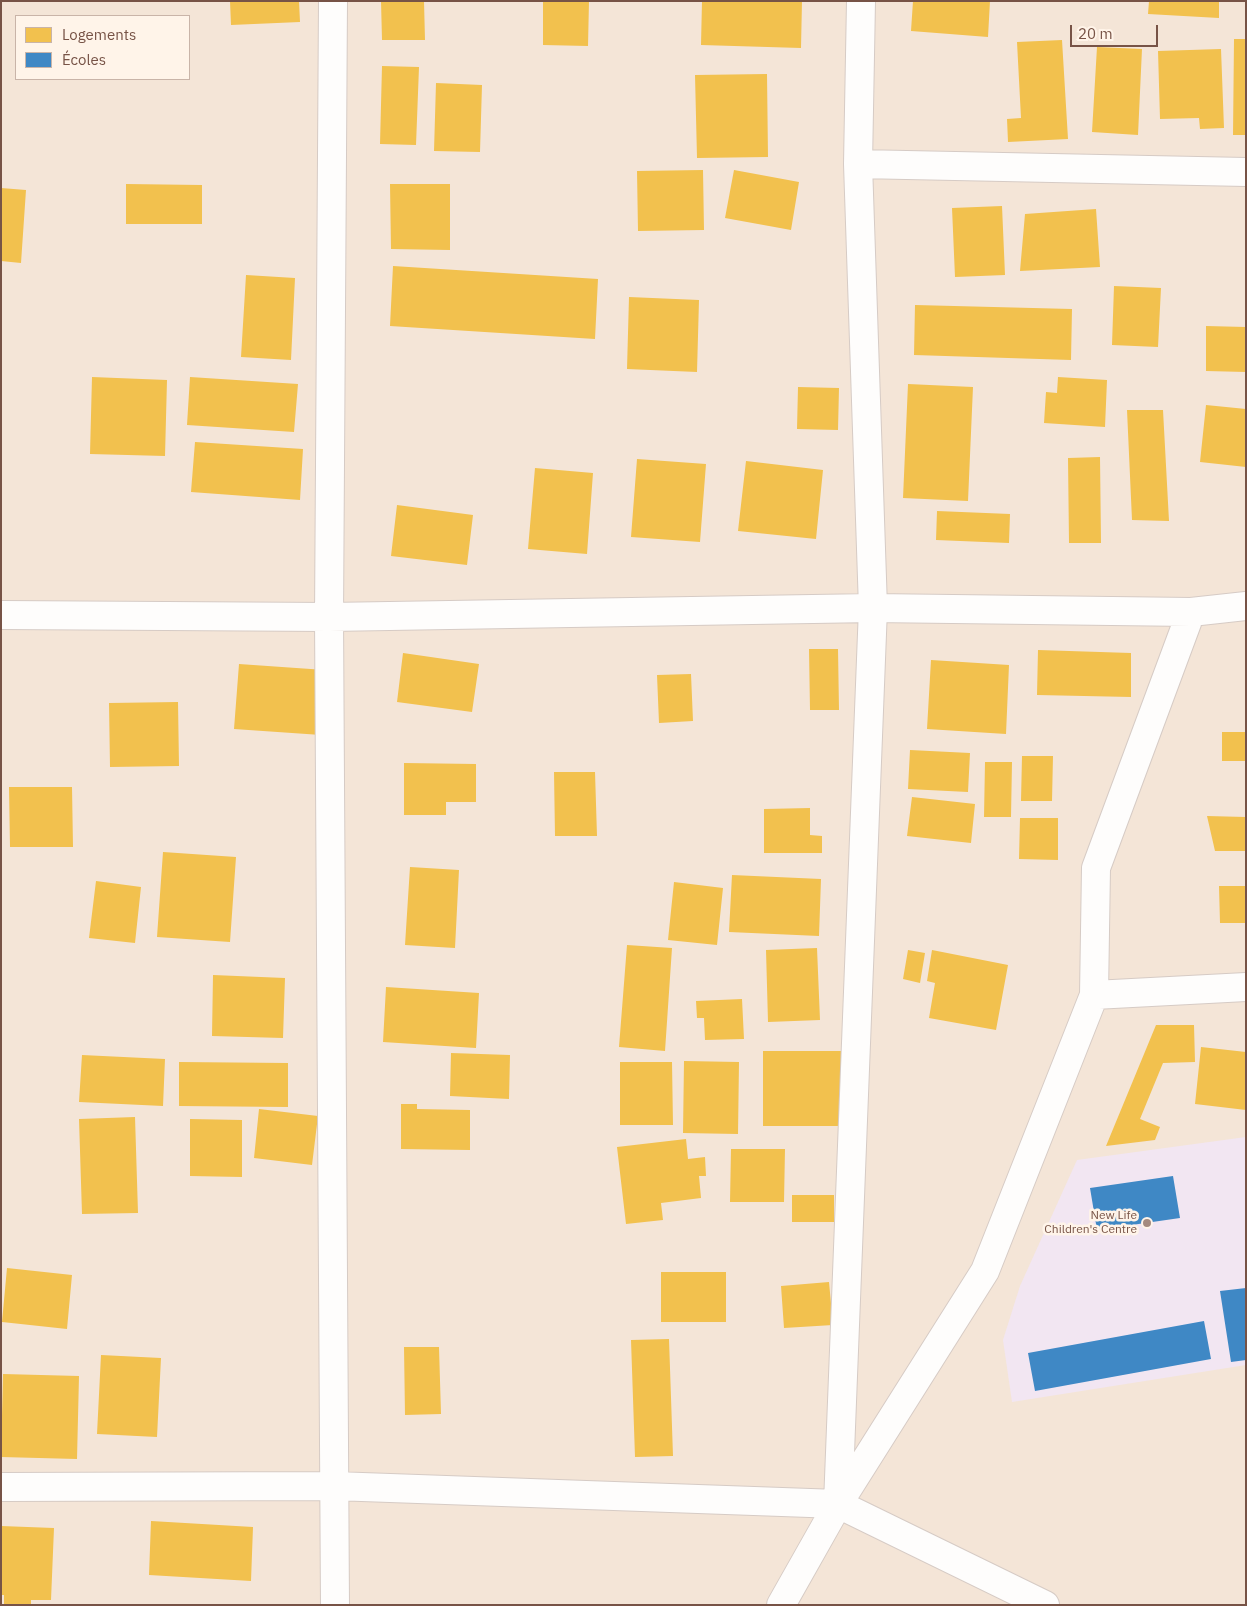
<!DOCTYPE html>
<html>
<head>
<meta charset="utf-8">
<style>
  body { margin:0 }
  #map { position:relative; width:1247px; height:1606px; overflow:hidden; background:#f8f0e8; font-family:"IBM Plex Sans",sans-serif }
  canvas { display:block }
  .frame { position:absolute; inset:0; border:2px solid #775346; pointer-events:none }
  .legend { position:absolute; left:15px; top:15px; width:175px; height:65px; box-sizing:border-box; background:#fff4e9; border:1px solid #c9b4a8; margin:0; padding:6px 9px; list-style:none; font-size:15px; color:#775346 }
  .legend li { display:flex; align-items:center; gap:10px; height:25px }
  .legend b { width:25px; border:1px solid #c9b4a8 }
  .scale { position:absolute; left:1070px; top:25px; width:88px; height:22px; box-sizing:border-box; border:2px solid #775346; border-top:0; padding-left:6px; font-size:15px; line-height:18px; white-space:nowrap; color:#775346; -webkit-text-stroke:4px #fff4e9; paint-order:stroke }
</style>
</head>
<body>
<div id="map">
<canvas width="1247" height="1606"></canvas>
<div class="frame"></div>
<ul class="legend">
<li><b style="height:14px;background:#f2c14e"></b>Logements</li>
<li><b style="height:14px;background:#3f88c5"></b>Écoles</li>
</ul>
<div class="scale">20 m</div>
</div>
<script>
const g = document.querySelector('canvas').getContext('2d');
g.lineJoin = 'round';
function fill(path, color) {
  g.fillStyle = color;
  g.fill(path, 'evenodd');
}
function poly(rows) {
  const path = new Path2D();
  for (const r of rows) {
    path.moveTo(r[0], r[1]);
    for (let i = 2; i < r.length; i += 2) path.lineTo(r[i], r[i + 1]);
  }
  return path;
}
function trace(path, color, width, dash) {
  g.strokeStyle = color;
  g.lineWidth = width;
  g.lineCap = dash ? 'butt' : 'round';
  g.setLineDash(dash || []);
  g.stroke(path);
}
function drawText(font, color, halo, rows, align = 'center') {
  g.font = font + ' "IBM Plex Sans",sans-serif';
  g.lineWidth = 5;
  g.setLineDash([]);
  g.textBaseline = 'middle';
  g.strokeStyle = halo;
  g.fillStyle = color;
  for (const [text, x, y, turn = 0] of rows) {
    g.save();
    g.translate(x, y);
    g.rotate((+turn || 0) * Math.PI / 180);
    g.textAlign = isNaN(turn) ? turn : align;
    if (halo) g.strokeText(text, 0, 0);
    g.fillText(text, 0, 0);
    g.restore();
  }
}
const residential = poly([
  [1,1,1246,1,1246,1605,1,1605],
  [16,16,189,16,189,79,16,79]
]);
const education = poly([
  [1246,1137,1246,1365,1012,1402,1003,1340,1020,1286,1077,1160]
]);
const homes = poly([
  [230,1,299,1,300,22,231,25],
  [381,1,424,1,425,40,382,40],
  [543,1,589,1,588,46,543,45],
  [702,1,802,1,801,48,701,45],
  [913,1,990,1,988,37,911,31],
  [1149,1,1219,1,1219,18,1148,14],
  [1234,39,1246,39,1246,135,1233,135],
  [1062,40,1068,139,1008,142,1007,119,1021,118,1017,42],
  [1097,47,1142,49,1138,135,1092,132],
  [1221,49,1224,128,1200,129,1199,118,1160,119,1158,51],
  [382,66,419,67,416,145,380,144],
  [767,74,768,157,697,158,695,75],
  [436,83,482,85,480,152,434,151],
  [703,170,704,230,638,231,637,171],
  [734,170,799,182,791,230,725,218],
  [126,184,202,185,202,224,126,224],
  [390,184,450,184,450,250,391,249],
  [1,188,26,190,21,263,1,261],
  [1002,206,1005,275,955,277,952,208],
  [1096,209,1100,267,1020,271,1025,214],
  [393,266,598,279,595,339,390,326],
  [246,275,295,278,291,360,241,357],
  [1114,286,1161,288,1158,347,1112,345],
  [629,297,699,300,697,372,627,369],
  [915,305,1072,309,1071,360,914,355],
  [1206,326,1246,327,1246,372,1206,371],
  [92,377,167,380,165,456,90,454],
  [190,377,298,384,294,432,187,425],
  [1058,377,1107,380,1105,427,1044,423,1046,392,1057,393],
  [908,384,973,387,968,501,903,498],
  [798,387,839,388,838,430,797,429],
  [1206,405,1246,409,1246,467,1200,462],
  [1127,410,1163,410,1169,521,1132,520],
  [195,442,303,449,300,500,191,492],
  [1100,457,1101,543,1069,543,1068,458],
  [637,459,706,464,700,542,631,537],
  [746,461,823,470,816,539,738,531],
  [535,468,593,473,587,554,528,549],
  [397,505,473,515,467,565,391,556],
  [937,511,1010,514,1009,543,936,540],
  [809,649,838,649,839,710,810,710],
  [1038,650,1131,653,1131,697,1037,695],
  [403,653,479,664,472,712,397,702],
  [931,660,1009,665,1006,734,927,729],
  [239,664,325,670,321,735,234,729],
  [691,674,693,721,659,723,657,675],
  [178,702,179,766,110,767,109,703],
  [1222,732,1246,732,1246,761,1222,761],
  [910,750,970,753,968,792,908,789],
  [1022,756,1053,756,1052,801,1021,801],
  [985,762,1012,762,1011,817,984,817],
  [404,763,476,764,476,802,446,802,446,815,404,815],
  [554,772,595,772,597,836,555,836],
  [9,787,72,787,73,847,10,847],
  [912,797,975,804,971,843,907,836],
  [810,808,810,835,822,836,822,853,764,853,764,809],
  [1207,816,1246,817,1246,851,1215,851],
  [1020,818,1058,818,1058,860,1019,859],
  [163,852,236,857,230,942,157,937],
  [410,867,459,870,455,948,405,945],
  [732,875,821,879,819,936,729,932],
  [96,881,141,887,135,943,89,938],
  [674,882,723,888,717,945,668,940],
  [1219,886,1246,886,1246,923,1220,923],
  [627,945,672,948,665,1051,619,1047],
  [817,948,820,1020,768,1022,766,950],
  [908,950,925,953,920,983,903,979],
  [932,950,1008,965,996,1030,929,1018,935,983,927,981],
  [213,975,285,978,283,1038,212,1036],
  [386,987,479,993,476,1048,383,1042],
  [742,999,744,1039,705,1040,704,1018,697,1018,696,1001],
  [1156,1025,1194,1025,1195,1062,1163,1063,1140,1119,1160,1127,1155,1140,1106,1146],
  [1201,1047,1246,1052,1246,1110,1195,1104],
  [763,1051,841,1051,841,1126,763,1126],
  [451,1053,510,1055,509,1099,450,1096],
  [82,1055,165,1059,163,1106,79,1102],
  [684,1061,739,1062,738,1134,683,1133],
  [179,1062,288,1063,288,1107,179,1106],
  [620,1062,672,1062,673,1125,620,1125],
  [401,1104,417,1104,417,1109,470,1110,470,1150,401,1149],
  [259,1109,318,1116,312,1165,254,1158],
  [135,1117,138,1213,82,1214,79,1119],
  [190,1119,242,1120,242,1177,190,1176],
  [686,1139,688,1159,705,1157,706,1176,699,1176,701,1198,661,1203,663,1220,626,1224,617,1147],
  [731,1149,785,1149,784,1202,730,1202],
  [792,1195,834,1195,834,1222,792,1222],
  [7,1268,72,1275,67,1329,2,1322],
  [661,1272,726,1272,726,1322,661,1322],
  [829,1282,833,1325,784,1328,781,1286],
  [669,1339,673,1456,635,1457,631,1340],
  [404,1347,439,1347,441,1414,405,1415],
  [101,1355,161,1358,157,1437,97,1434],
  [3,1374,79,1376,77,1459,1,1457],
  [151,1521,253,1527,251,1581,149,1575],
  [1,1526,54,1528,51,1600,31,1600,31,1605,4,1605,4,1595,1,1595]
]);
const schools = poly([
  [1173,1176,1180,1218,1097,1230,1090,1188],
  [1246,1288,1246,1360,1231,1362,1220,1291],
  [1204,1321,1211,1359,1035,1391,1028,1353]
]);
const street = poly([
  [333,1,329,617,335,1605],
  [858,164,1246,172],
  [1,615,329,617,873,608,1191,612,1246,606],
  [1094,995,1096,868,1191,612],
  [1,1487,334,1486,838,1504,1045,1605],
  [838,1504,873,608,858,164,861,1],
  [781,1605,838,1504,985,1271,1094,995,1246,987]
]);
const markers = [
  [1147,1223,5,"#a48a7f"]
];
const poiNames = [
  ["New Life",1137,1216],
  ["Children's Centre",1137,1230]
];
fill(residential, '#f4e5d7');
fill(education, '#f2e6f2');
fill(homes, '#f2c14e');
fill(schools, '#3f88c5');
trace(street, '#d6cbc5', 30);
trace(street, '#fefdfc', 28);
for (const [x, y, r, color] of markers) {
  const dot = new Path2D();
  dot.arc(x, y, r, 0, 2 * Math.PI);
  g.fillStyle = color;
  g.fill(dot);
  trace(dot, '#fff4e9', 2);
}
drawText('12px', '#775346', '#fff4e9', poiNames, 'right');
</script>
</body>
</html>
